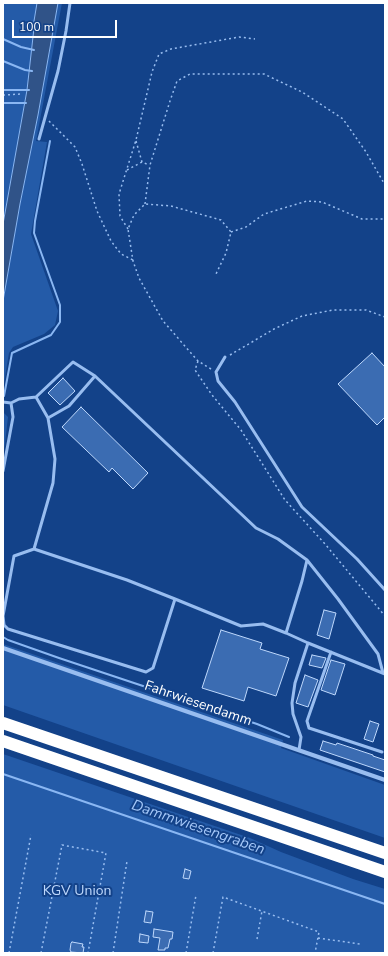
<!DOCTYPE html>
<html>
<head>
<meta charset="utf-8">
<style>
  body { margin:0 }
  #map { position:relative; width:388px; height:956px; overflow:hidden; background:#134289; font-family:"Nunito Sans",sans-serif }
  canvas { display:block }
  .frame { position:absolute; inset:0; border:4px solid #fff; pointer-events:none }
  .scale { position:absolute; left:12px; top:20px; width:105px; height:18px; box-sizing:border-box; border:2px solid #fff; border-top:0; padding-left:5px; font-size:12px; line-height:14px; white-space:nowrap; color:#fff; -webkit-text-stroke:3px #134289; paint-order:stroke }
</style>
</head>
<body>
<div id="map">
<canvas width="388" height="956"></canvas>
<div class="frame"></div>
<div class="scale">100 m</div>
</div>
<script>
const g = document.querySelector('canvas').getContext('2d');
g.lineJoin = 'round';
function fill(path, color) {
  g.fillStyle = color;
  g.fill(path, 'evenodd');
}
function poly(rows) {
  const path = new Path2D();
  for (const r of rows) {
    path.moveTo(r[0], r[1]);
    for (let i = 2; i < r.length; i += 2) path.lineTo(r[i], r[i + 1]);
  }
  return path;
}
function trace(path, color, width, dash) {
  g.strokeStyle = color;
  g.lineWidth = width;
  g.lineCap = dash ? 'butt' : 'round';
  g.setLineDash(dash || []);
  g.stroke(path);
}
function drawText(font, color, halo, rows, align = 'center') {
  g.font = font + ' "Nunito Sans",sans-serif';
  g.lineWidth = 4;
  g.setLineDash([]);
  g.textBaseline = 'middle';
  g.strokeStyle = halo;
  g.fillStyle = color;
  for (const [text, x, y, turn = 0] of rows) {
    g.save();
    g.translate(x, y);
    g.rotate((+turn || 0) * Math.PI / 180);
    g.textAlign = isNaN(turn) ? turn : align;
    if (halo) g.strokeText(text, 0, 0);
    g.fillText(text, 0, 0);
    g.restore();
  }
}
const green = poly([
  [3,3,37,3,34,21,34,28,27,90,3,224],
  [58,3,62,3,36,141,47,142,31,234,58,311,55,325,44,334,13,347,9,353,3,389,3,301,20,204,38,115],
  [3,412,8,417,5,443,3,454],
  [3,644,283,740,281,748,385,785,385,838,3,705],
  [3,754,250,838,281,852,353,879,385,889,385,953,3,953]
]);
const water = poly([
  [37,3,58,3,38,115,20,204,3,301,3,224,27,90,34,28,34,21,37,3]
]);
const stream = poly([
  [3,39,21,47,34,50],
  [3,61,25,70,32,71],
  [3,90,29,90],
  [3,103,26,103],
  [4,396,12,353,51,335,60,322,60,305,34,233,35,221,50,141],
  [3,637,8,640,59,658,257,724,289,737],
  [3,774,385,904]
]);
const building = poly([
  [372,353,385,367,385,417,377,425,338,384,372,353],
  [63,378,75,391,60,405,48,393,63,378],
  [81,407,148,473,133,489,112,468,109,472,62,427,81,407],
  [324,610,336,613,329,639,317,635,324,610],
  [221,630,262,643,260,649,289,658,276,696,248,687,244,701,202,688,221,630],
  [312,655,326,658,322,668,309,665,312,655],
  [331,660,345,664,335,695,321,690,331,660],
  [305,675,318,680,308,707,296,703,305,675],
  [370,721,379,724,373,742,364,739,370,721],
  [323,741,336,745,337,743,373,755,373,756,385,760,385,772,320,750,323,741],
  [185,869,191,871,189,879,183,878,185,869],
  [146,911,153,912,151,923,144,922,146,911],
  [154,929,173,932,172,939,170,939,168,948,165,948,165,950,158,950,160,938,153,937,154,929],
  [140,934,149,936,148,943,139,942,140,934],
  [72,942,83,944,82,947,84,947,83,953,71,952,70,950,71,943,72,942]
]);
const path = poly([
  [3,95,22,94],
  [49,121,75,147,82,164,97,211,111,241,121,254,133,260],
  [136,141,142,162],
  [127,170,142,162,149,165],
  [145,204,150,165,170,101,177,81,190,74,264,74,302,92,343,119,366,152,385,185],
  [128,229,120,216,119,194,136,140,152,72,159,54,171,49,239,37,255,39],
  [231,232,246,227,264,214,307,201,322,202,362,219,385,219],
  [230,355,274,329,302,316,333,310,366,310,385,317],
  [198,361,195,370,212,395,241,430,285,500,325,544,385,616],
  [211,369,198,361,163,321,139,278,133,261,128,229,134,215,145,204,171,206,221,220,231,232,226,253,216,274],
  [318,938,360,944],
  [257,939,262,911],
  [9,953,31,835],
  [41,953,62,845,106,853,88,953],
  [113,953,127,861],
  [186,953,196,895],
  [213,953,223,897,319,932,315,953]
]);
const service = poly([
  [39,139,58,71,66,31,70,3],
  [225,357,216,372,218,381,235,402,302,507,357,559,385,590],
  [36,397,48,418,55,459,53,483,34,549,14,556,3,616,4,625,8,629,146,672,153,668,175,599,241,626,263,624,286,633],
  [3,402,11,403,13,417,3,471],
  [11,403,19,399,36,397,73,362,95,376,256,528,278,539,307,560,338,599,378,654,383,673],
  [48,418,69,406,95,376],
  [34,549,127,580,175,599],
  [307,560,302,581,286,633,308,643,385,674],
  [331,652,307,721,309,728,382,752],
  [299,750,301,737,293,714,292,703,295,683,308,643]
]);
const minor = poly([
  [3,648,385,780]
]);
const motorway = poly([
  [3,723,385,853],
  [3,741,385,872]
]);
const streetNames = [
  ["Fahrwiesendamm",198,704,19]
];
const parkNames = [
  ["KGV Union",77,892]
];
const waterNames = [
  ["Dammwiesengraben",198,828,19]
];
fill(green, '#245ba8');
fill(water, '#305388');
trace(water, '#8ab7f3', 1);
trace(stream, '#8ab7f3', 2);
fill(building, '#3b6cb2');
trace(building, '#bed8fc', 1);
trace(path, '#98bdf0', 1.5, [2, 3]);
trace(service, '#98bdf0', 3);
trace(minor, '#98bdf0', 4);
trace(motorway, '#fff', 12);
drawText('14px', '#fff', '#134289', streetNames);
drawText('14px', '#bed8fc', '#134289', parkNames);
drawText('italic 15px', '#a4c7f8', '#134289', waterNames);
</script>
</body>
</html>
